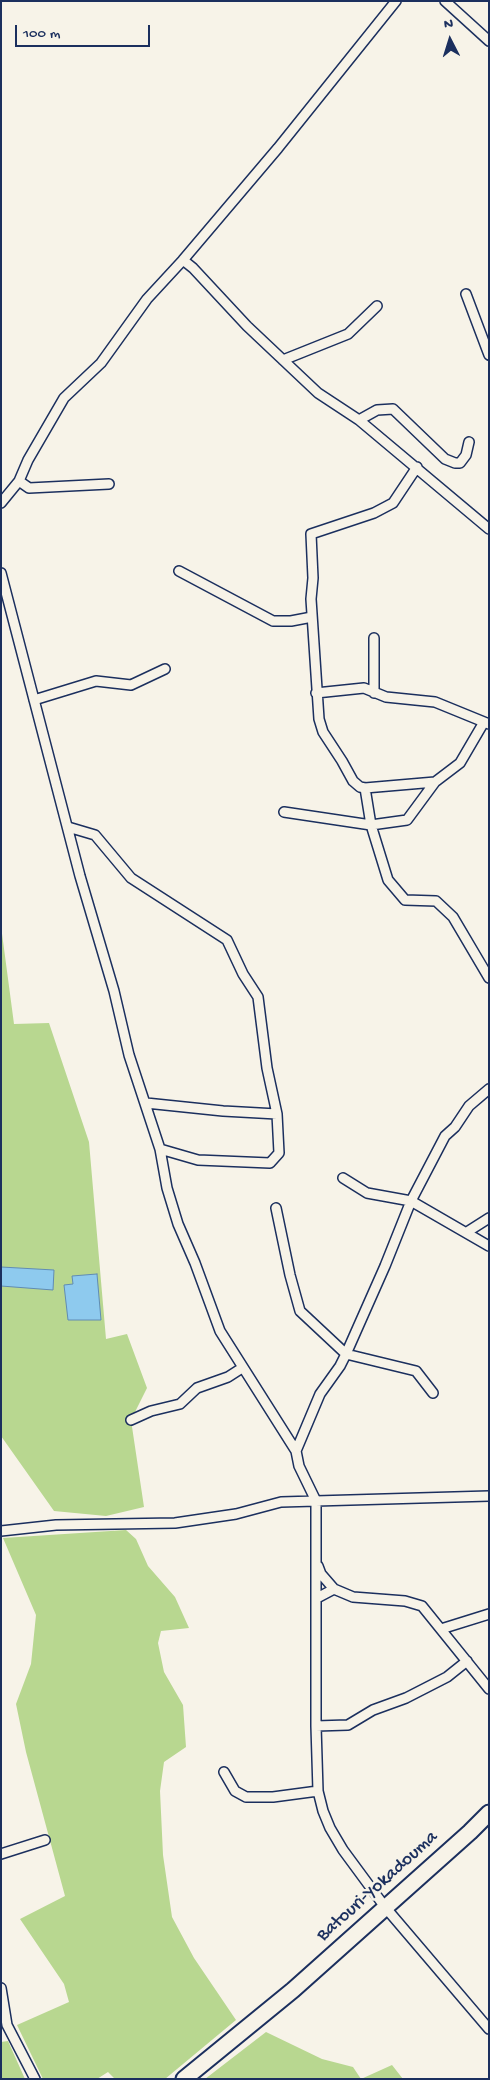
<!DOCTYPE html>
<html>
<head>
<meta charset="utf-8">
<style>
  body { margin:0 }
  #map { position:relative; width:490px; height:2080px; overflow:hidden; background:#f7f3e8; font-family:"Gochi Hand",sans-serif }
  canvas { display:block }
  .frame { position:absolute; inset:0; border:2px solid #1b2f5e; pointer-events:none }
  .north { position:absolute; left:425px; top:15px; width:50px; height:50px; -webkit-text-stroke:4px #f7f3e8; paint-order:stroke; rotate:355deg; font-size:14px; font-weight:700; line-height:20px; text-align:center; color:#1b2f5e }
  .north::after { content:''; display:block; margin:auto; width:18px; height:22px; background:#1b2f5e; clip-path:polygon(50% 0,100% 100%,50% 72%,0 100%) }
  .scale { position:absolute; left:15px; top:25px; width:135px; height:22px; box-sizing:border-box; border:2px solid #1b2f5e; border-top:0; padding-left:6px; font-size:15px; line-height:18px; white-space:nowrap; color:#1b2f5e; -webkit-text-stroke:4px #f7f3e8; paint-order:stroke }
</style>
</head>
<body>
<div id="map">
<canvas width="490" height="2080"></canvas>
<div class="frame"></div>
<div class="north">N</div>
<div class="scale">100 m</div>
</div>
<script>
const g = document.querySelector('canvas').getContext('2d');
g.lineJoin = 'round';
function fill(path, color) {
  g.fillStyle = color;
  g.fill(path, 'evenodd');
}
function poly(rows) {
  const path = new Path2D();
  for (const r of rows) {
    path.moveTo(r[0], r[1]);
    for (let i = 2; i < r.length; i += 2) path.lineTo(r[i], r[i + 1]);
  }
  return path;
}
function trace(path, color, width, dash) {
  g.strokeStyle = color;
  g.lineWidth = width;
  g.lineCap = dash ? 'butt' : 'round';
  g.setLineDash(dash || []);
  g.stroke(path);
}
function drawText(font, color, halo, rows, align = 'center') {
  g.font = font + ' "Gochi Hand",sans-serif';
  g.lineWidth = 5;
  g.setLineDash([]);
  g.textBaseline = 'middle';
  g.strokeStyle = halo;
  g.fillStyle = color;
  for (const [text, x, y, turn = 0] of rows) {
    g.save();
    g.translate(x, y);
    g.rotate((+turn || 0) * Math.PI / 180);
    g.textAlign = isNaN(turn) ? turn : align;
    if (halo) g.strokeText(text, 0, 0);
    g.fillText(text, 0, 0);
    g.restore();
  }
}
const green = poly([
  [1,926,14,1024,49,1023,89,1142,106,1339,127,1334,147,1388,131,1420,144,1507,106,1516,54,1511,1,1436],
  [126,1530,136,1539,148,1566,175,1597,189,1628,161,1631,158,1643,164,1672,183,1705,186,1747,164,1762,160,1791,163,1855,172,1917,194,1958,236,2020,165,2079,115,2079,108,2072,97,2079,43,2079,17,2025,69,2002,64,1984,20,1919,65,1896,26,1752,16,1704,31,1664,36,1615,3,1538],
  [266,2032,322,2059,353,2067,361,2079,205,2079],
  [8,2041,25,2079,1,2079,1,2042],
  [392,2065,403,2079,361,2079]
]);
const water = poly([
  [1,1267,54,1270,53,1290,1,1286,1,1267],
  [97,1274,101,1320,68,1320,64,1285,73,1284,72,1276,97,1274]
]);
const minor = poly([
  [396,1,278,148,183,260,193,268,247,326,318,393,359,420,489,529],
  [445,1,489,41],
  [466,294,489,355],
  [283,360,348,334,377,306],
  [359,420,377,410,393,409,445,459,455,463,460,463,466,455,469,442],
  [417,467,393,503,374,513,311,534,313,578,311,599,319,719,323,732,342,761,353,781,360,787,365,788,435,782],
  [19,481,29,488,109,484],
  [1,503,19,481,28,460,64,398,101,363,147,299,183,260],
  [179,571,273,621,291,621,312,617],
  [1,573,80,876,114,991,129,1055,160,1149,167,1188,178,1224,195,1263,220,1331,296,1451,299,1466,316,1501,316,1726,318,1791,323,1811,330,1828,343,1850,385,1907,489,2029],
  [374,638,374,693],
  [316,693,364,688,386,697,435,702,489,724],
  [34,700,96,681,131,685,165,669],
  [365,788,371,825,388,880,405,900,436,901,453,917,489,978],
  [284,812,371,825,407,820,435,782,460,763,484,722],
  [68,827,95,835,131,878,227,940,243,974,258,997,267,1068,277,1114,279,1153,270,1163,198,1160,160,1149],
  [489,1089,469,1106,455,1127,445,1136,411,1201,489,1246],
  [146,1103,223,1111,277,1114],
  [276,1208,290,1275,300,1311,346,1354,416,1371,433,1393],
  [467,1232,489,1218],
  [131,1420,151,1411,180,1404,197,1388,228,1377,242,1368],
  [296,1451,320,1394,340,1366,346,1354,385,1266,411,1201,367,1193,343,1178],
  [1,1531,56,1525,175,1523,236,1514,281,1502,489,1496],
  [318,1566,321,1574,334,1589,353,1597,405,1601,422,1606,489,1689],
  [317,1598,334,1589],
  [441,1629,489,1614],
  [316,1726,348,1725,373,1710,406,1698,447,1677,467,1661],
  [224,1772,235,1791,246,1797,273,1797,318,1791],
  [1,1854,45,1840],
  [1,1988,7,2025,35,2079]
]);
const trunk = poly([
  [184,2079,293,1990,470,1832,489,1813]
]);
const streetNames = [
  ["Batouri-Yokadouma",378,1887,-42]
];
fill(green, '#b8d790');
fill(water, '#8ecaee');
trace(water, '#608cb4', 1);
trace(minor, '#1b2f5e', 12);
trace(trunk, '#1b2f5e', 19);
trace(minor, '#f7f3e8', 9);
trace(trunk, '#f7f3e8', 15);
drawText('19px', '#1b2f5e', '#f7f3e8', streetNames);
</script>
</body>
</html>
